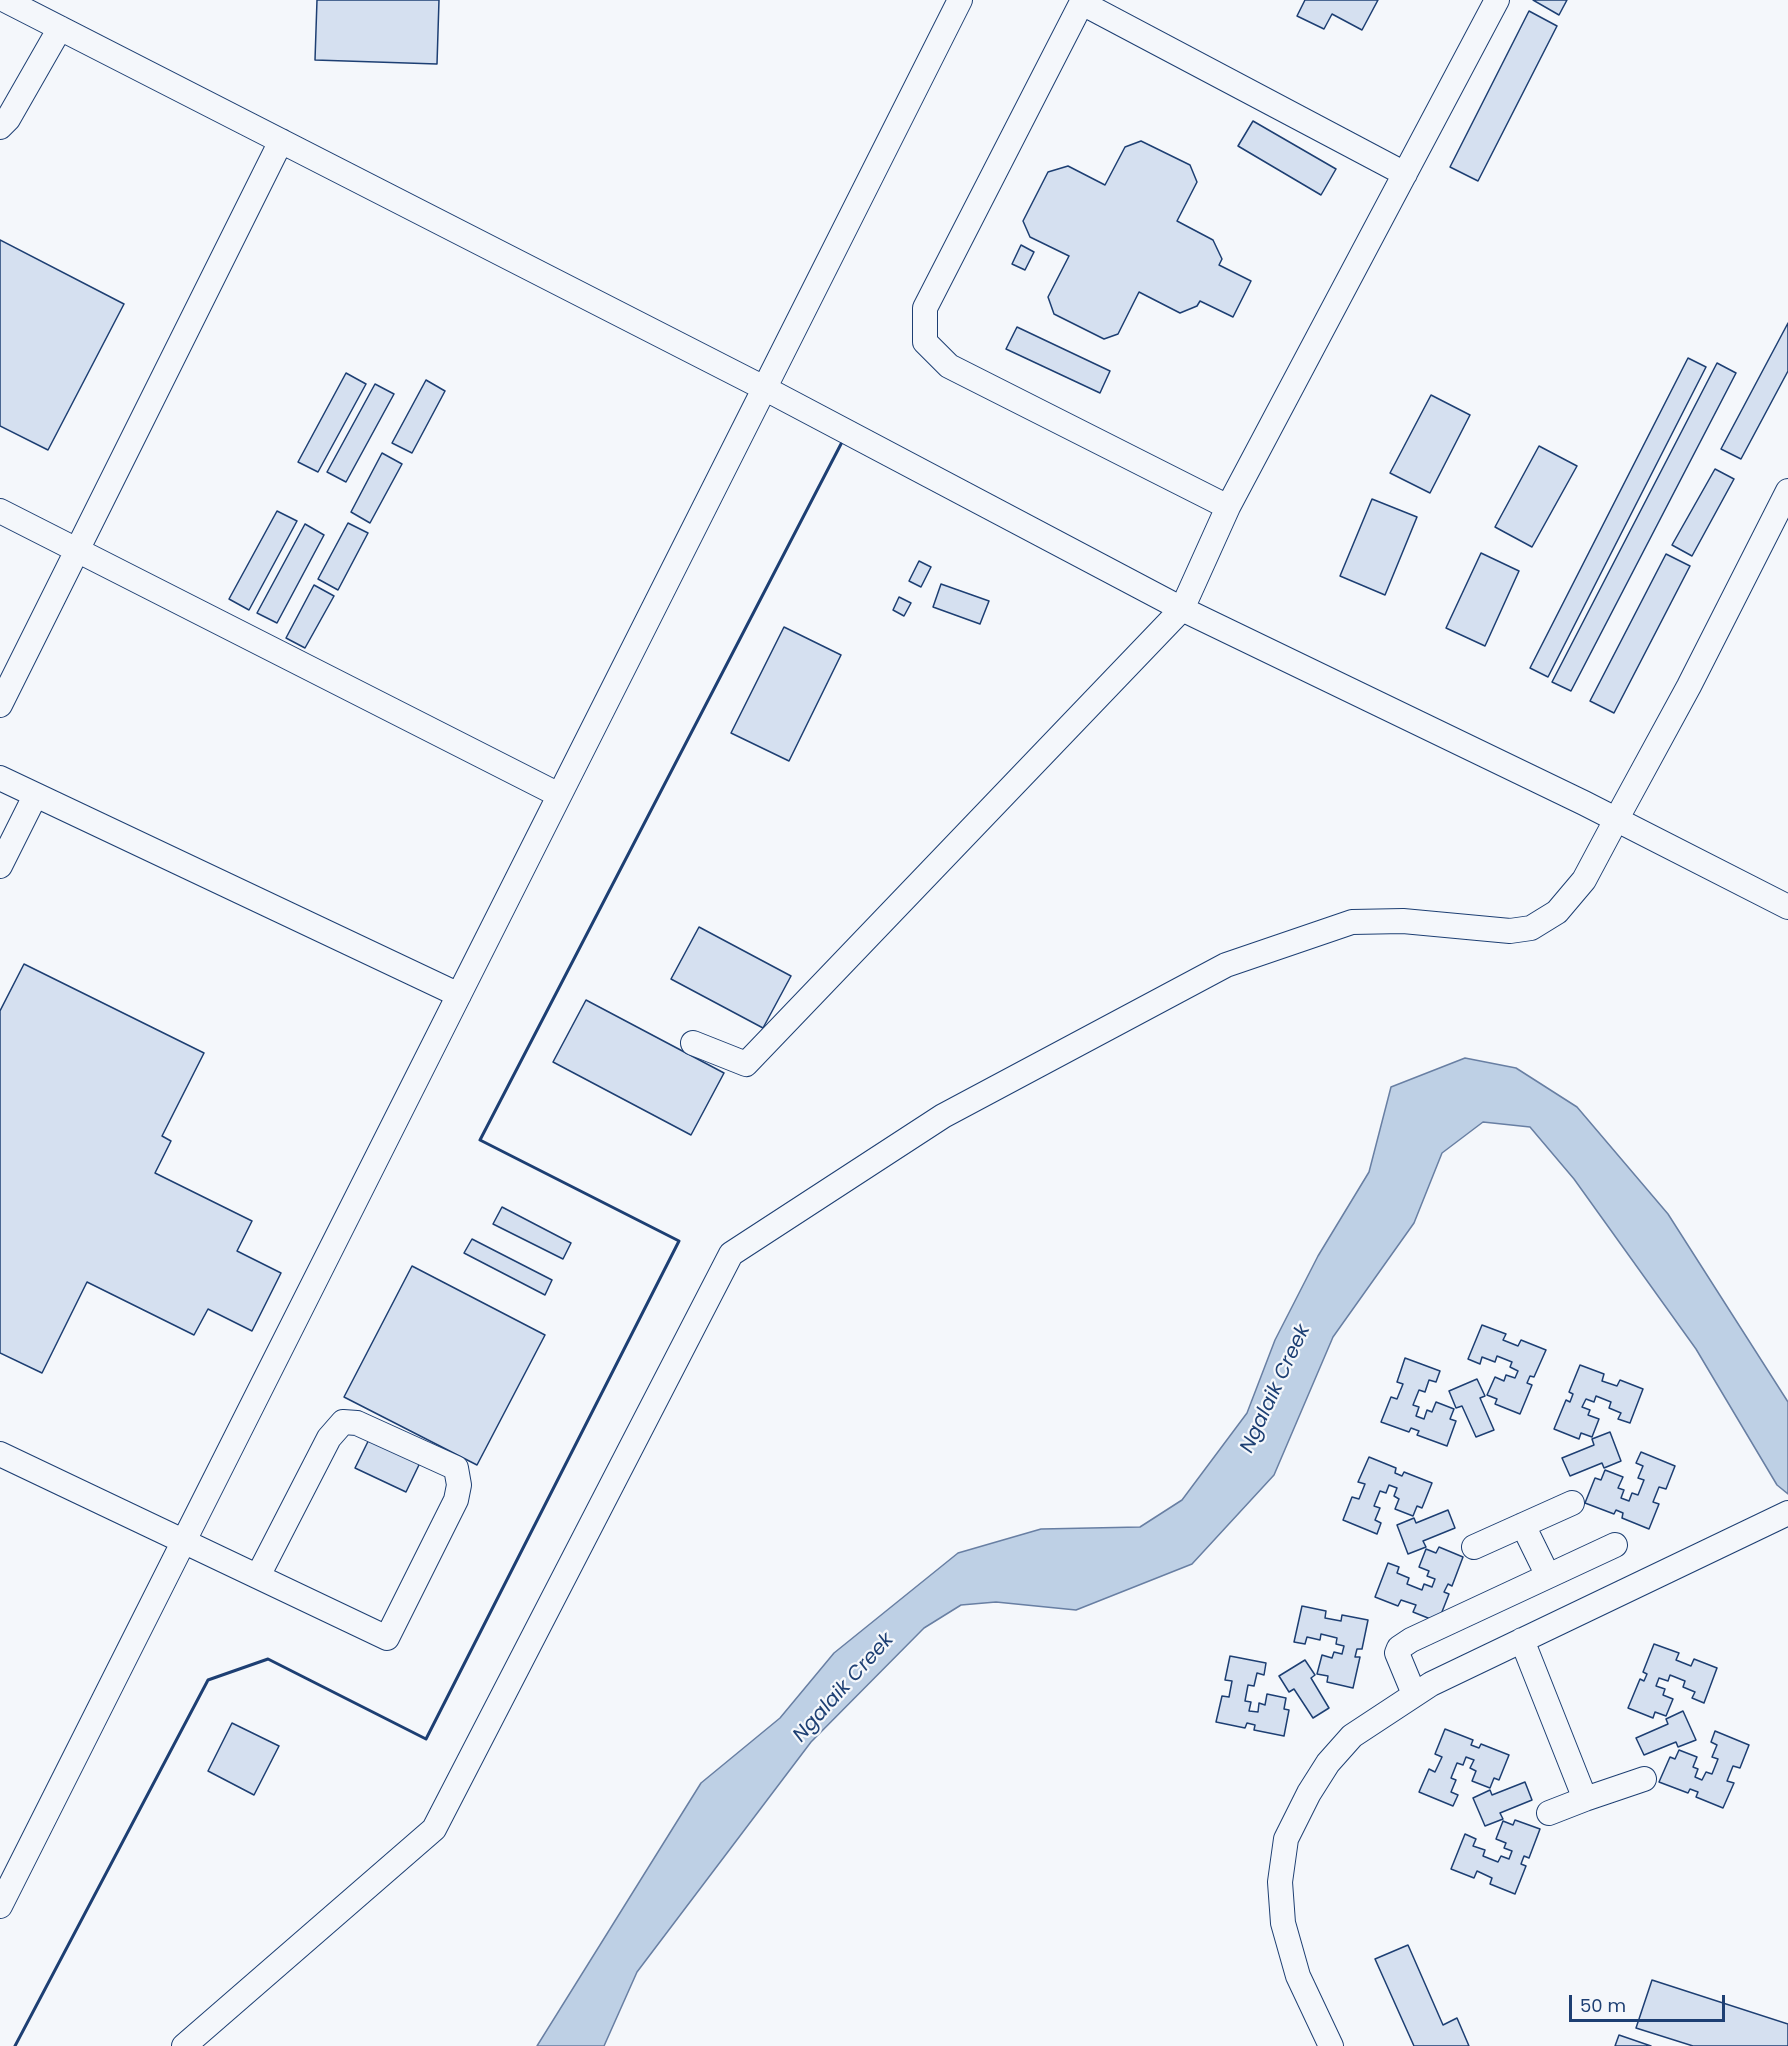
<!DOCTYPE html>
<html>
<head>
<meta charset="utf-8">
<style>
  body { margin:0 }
  #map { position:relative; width:1788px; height:2046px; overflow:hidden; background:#f4f7fb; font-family:Poppins,sans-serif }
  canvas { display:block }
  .scale { position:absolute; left:1569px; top:1995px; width:156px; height:27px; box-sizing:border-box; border:3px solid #1d3f73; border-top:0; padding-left:8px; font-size:18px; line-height:21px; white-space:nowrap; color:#1d3f73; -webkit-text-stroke:4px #f4f7fb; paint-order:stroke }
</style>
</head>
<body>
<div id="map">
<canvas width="1788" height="2046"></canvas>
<div class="scale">50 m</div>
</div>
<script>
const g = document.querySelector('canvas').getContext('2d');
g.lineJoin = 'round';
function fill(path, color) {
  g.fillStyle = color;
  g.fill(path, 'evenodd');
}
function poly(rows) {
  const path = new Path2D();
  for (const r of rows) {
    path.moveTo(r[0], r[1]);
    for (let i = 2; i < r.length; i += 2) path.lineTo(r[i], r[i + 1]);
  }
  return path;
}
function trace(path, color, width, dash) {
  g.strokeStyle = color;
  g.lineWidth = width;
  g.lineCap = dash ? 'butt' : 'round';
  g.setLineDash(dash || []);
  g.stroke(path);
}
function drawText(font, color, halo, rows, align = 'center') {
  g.font = font + ' Poppins,sans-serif';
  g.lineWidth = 4.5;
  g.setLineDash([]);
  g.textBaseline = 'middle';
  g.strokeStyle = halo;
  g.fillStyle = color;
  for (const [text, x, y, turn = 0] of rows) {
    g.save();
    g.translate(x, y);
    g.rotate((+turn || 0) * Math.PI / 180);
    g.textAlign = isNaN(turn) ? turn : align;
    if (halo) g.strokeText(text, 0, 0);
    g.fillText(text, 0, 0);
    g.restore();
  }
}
const water = poly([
  [1465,1058,1516,1068,1577,1107,1668,1214,1788,1402,1788,1494,1777,1485,1696,1349,1574,1179,1530,1127,1483,1122,1442,1153,1414,1223,1333,1337,1274,1475,1192,1564,1076,1610,996,1602,961,1605,924,1628,811,1742,637,1972,604,2046,537,2046,701,1783,780,1718,834,1653,958,1553,1041,1529,1140,1527,1182,1500,1247,1413,1275,1340,1318,1256,1369,1172,1391,1087,1465,1058]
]);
const building = poly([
  [317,0,439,0,437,64,315,60,317,0],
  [1305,0,1378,0,1362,30,1332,14,1324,29,1297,16,1305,0],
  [1533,0,1567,0,1559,15,1533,0],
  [1529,11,1557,26,1478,181,1450,167,1529,11],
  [1253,121,1336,169,1321,195,1238,146,1253,121],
  [1141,141,1190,165,1197,182,1177,221,1213,240,1222,259,1219,265,1251,281,1233,317,1200,301,1197,306,1180,313,1139,292,1118,334,1104,339,1054,314,1048,297,1069,256,1030,237,1023,221,1048,172,1068,166,1105,185,1125,147,1141,141],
  [0,240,124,304,48,450,0,426,0,240],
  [1021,245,1034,252,1025,270,1012,264,1021,245],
  [1788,323,1788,371,1741,459,1721,449,1788,323],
  [1017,327,1110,371,1100,393,1006,349,1017,327],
  [1688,358,1706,367,1548,677,1530,668,1688,358],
  [1717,363,1736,373,1571,691,1552,682,1717,363],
  [346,373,366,384,318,472,298,462,346,373],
  [426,380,445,391,412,453,392,443,426,380],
  [375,384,394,394,346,482,327,472,375,384],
  [1431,395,1470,415,1430,493,1390,473,1431,395],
  [1539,446,1577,466,1532,547,1495,527,1539,446],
  [382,453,402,464,370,523,351,512,382,453],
  [1715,469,1734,479,1692,556,1672,545,1715,469],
  [1372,499,1417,517,1385,595,1340,576,1372,499],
  [277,511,297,521,249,610,229,599,277,511],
  [348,523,368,533,338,590,318,579,348,523],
  [305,524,324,535,277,623,257,613,305,524],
  [1481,553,1519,571,1485,646,1446,628,1481,553],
  [1666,554,1690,566,1614,713,1590,701,1666,554],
  [919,561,931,567,921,587,909,581,919,561],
  [941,584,989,601,980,624,933,607,941,584],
  [314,585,334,596,305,648,286,638,314,585],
  [899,597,911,603,904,616,893,610,899,597],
  [784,627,841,655,789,761,731,733,784,627],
  [699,927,791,976,763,1028,671,979,699,927],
  [24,964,204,1053,162,1136,171,1141,155,1173,252,1221,237,1251,281,1273,252,1331,208,1309,194,1335,87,1282,42,1373,0,1353,0,1011,24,964],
  [586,1000,724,1073,691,1135,553,1062,586,1000],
  [502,1207,571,1243,563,1259,493,1224,502,1207],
  [472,1239,552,1280,545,1295,464,1253,472,1239],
  [412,1266,545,1335,477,1465,344,1397,412,1266],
  [1482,1325,1506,1334,1503,1340,1518,1346,1521,1340,1546,1350,1534,1377,1530,1376,1527,1383,1532,1385,1520,1414,1495,1404,1497,1399,1487,1395,1495,1377,1504,1381,1506,1375,1515,1378,1518,1371,1510,1367,1512,1362,1497,1356,1495,1362,1482,1357,1480,1364,1468,1359,1482,1325],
  [1405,1358,1440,1371,1436,1382,1429,1380,1425,1392,1419,1390,1413,1405,1419,1407,1416,1416,1424,1419,1427,1410,1432,1412,1436,1402,1454,1409,1450,1419,1456,1421,1447,1446,1417,1435,1419,1431,1411,1428,1409,1432,1381,1422,1391,1397,1397,1399,1403,1384,1397,1382,1405,1358],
  [1580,1365,1604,1374,1602,1381,1617,1386,1620,1380,1643,1389,1630,1423,1618,1419,1621,1413,1609,1408,1611,1402,1596,1396,1594,1402,1586,1399,1582,1407,1590,1410,1588,1415,1599,1419,1592,1437,1581,1433,1579,1439,1554,1429,1566,1400,1570,1402,1573,1394,1569,1392,1580,1365],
  [1477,1379,1485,1396,1480,1398,1494,1430,1476,1437,1462,1406,1456,1408,1449,1391,1477,1379],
  [378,1421,429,1444,406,1492,355,1468,378,1421],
  [1610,1432,1621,1461,1604,1468,1602,1463,1570,1476,1562,1458,1594,1445,1592,1439,1610,1432],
  [1641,1452,1675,1466,1666,1489,1659,1487,1653,1502,1659,1504,1649,1529,1622,1518,1623,1513,1616,1510,1614,1514,1585,1503,1595,1478,1601,1480,1605,1470,1623,1477,1618,1488,1624,1490,1621,1498,1629,1501,1632,1493,1638,1495,1644,1480,1638,1478,1643,1466,1636,1463,1641,1452],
  [1369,1457,1396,1468,1395,1473,1402,1476,1404,1472,1432,1483,1422,1508,1417,1506,1413,1516,1395,1509,1399,1499,1394,1496,1397,1488,1389,1485,1386,1493,1380,1491,1374,1506,1380,1508,1375,1520,1381,1523,1377,1534,1343,1520,1352,1497,1359,1499,1365,1484,1358,1482,1369,1457],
  [1448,1510,1455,1528,1423,1541,1426,1547,1408,1554,1397,1525,1414,1518,1416,1523,1448,1510],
  [1439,1547,1463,1557,1452,1586,1448,1584,1444,1592,1449,1594,1438,1622,1413,1612,1416,1605,1401,1600,1398,1606,1375,1597,1388,1563,1399,1567,1397,1573,1409,1578,1407,1584,1422,1590,1424,1584,1432,1587,1435,1579,1427,1576,1429,1571,1419,1567,1426,1549,1436,1553,1439,1547],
  [1302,1606,1326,1611,1325,1618,1341,1621,1342,1615,1368,1620,1362,1649,1357,1649,1355,1657,1360,1657,1353,1688,1327,1682,1328,1676,1317,1674,1322,1655,1332,1658,1334,1652,1342,1654,1344,1646,1336,1644,1337,1638,1321,1634,1320,1640,1307,1637,1305,1644,1294,1642,1302,1606],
  [1654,1644,1679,1653,1676,1660,1691,1666,1694,1659,1717,1668,1704,1703,1692,1698,1695,1692,1683,1687,1685,1681,1670,1675,1668,1681,1659,1678,1656,1686,1665,1689,1663,1695,1673,1699,1666,1716,1655,1712,1653,1718,1628,1708,1640,1679,1644,1681,1647,1674,1643,1672,1654,1644],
  [1230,1656,1266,1663,1264,1675,1257,1673,1254,1686,1248,1685,1245,1701,1251,1702,1249,1711,1258,1712,1259,1703,1265,1705,1267,1694,1286,1698,1284,1709,1289,1710,1284,1736,1254,1730,1255,1725,1247,1723,1245,1728,1216,1722,1222,1696,1229,1697,1232,1681,1225,1680,1230,1656],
  [1305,1660,1315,1675,1311,1678,1329,1708,1313,1718,1294,1689,1289,1692,1279,1676,1305,1660],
  [1683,1711,1696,1740,1678,1747,1676,1742,1644,1755,1636,1738,1668,1724,1666,1719,1683,1711],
  [232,1723,279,1746,254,1795,208,1771,232,1723],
  [1445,1729,1473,1740,1471,1745,1479,1748,1481,1744,1509,1755,1499,1780,1494,1778,1490,1788,1472,1781,1476,1771,1470,1768,1474,1760,1466,1757,1463,1765,1457,1763,1451,1778,1456,1780,1451,1792,1458,1795,1453,1806,1419,1792,1429,1769,1435,1772,1442,1757,1435,1754,1445,1729],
  [1715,1731,1749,1745,1740,1768,1733,1766,1727,1781,1734,1783,1723,1808,1696,1797,1698,1792,1690,1789,1688,1793,1659,1782,1670,1757,1675,1759,1679,1750,1697,1757,1693,1767,1698,1769,1695,1777,1702,1780,1706,1772,1712,1774,1718,1759,1712,1757,1717,1745,1711,1742,1715,1731],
  [1525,1782,1532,1800,1500,1813,1503,1819,1485,1826,1473,1798,1490,1790,1492,1795,1525,1782],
  [1515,1820,1540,1829,1529,1858,1524,1856,1521,1864,1526,1866,1515,1894,1490,1884,1492,1878,1477,1871,1474,1878,1451,1869,1465,1834,1476,1839,1473,1846,1485,1850,1483,1856,1498,1862,1501,1856,1509,1859,1512,1851,1504,1848,1506,1843,1496,1839,1503,1821,1513,1825,1515,1820],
  [1408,1945,1443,2025,1457,2018,1469,2046,1414,2046,1375,1959,1408,1945],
  [1652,1980,1788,2024,1788,2046,1693,2046,1636,2028,1652,1980],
  [1619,2035,1651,2046,1615,2046,1619,2035]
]);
const minor = poly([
  [5,0,764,388,1182,609,1584,803,1788,907],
  [1083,0,925,308,925,342,949,366,1228,507],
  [1082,3,1405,174],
  [0,127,8,119,60,28],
  [0,511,559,795],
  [0,705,281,141],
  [0,778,459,995],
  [0,866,35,796],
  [693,1043,746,1064,1182,609,1228,507,1497,0],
  [0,1454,387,1638,456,1500,459,1485,456,1468,357,1423,343,1422,329,1438,258,1576],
  [1474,1547,1523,1525],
  [1548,1576,1523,1525,1572,1503],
  [1522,1640,1585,1799,1644,1779],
  [1414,1694,1397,1653,1399,1648,1411,1640,1615,1545],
  [1549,1813,1585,1799],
  [0,1906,960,0],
  [184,2046,434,1829,731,1254,943,1116,1226,965,1352,922,1403,921,1510,931,1531,928,1557,912,1584,880,1616,820,1689,686,1788,491],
  [1331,2046,1298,1976,1283,1923,1280,1882,1286,1839,1309,1793,1328,1763,1352,1736,1431,1684,1788,1513]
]);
const wall = poly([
  [15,2046,208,1680,268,1659,426,1739,679,1241,480,1140,841,444]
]);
const waterNames = [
  ["Ngalaik Creek",1276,1389,-65],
  ["Ngalaik Creek",844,1688,-48]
];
fill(water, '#bed0e5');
trace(water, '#687fa3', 1.5);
fill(building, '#d5e0f0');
trace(building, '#1d3f73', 1.5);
trace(minor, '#1d3f73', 26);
trace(minor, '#f4f7fb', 24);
trace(wall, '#1d3f73', 3);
drawText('italic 20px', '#1d3f73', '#f4f7fb', waterNames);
</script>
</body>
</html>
